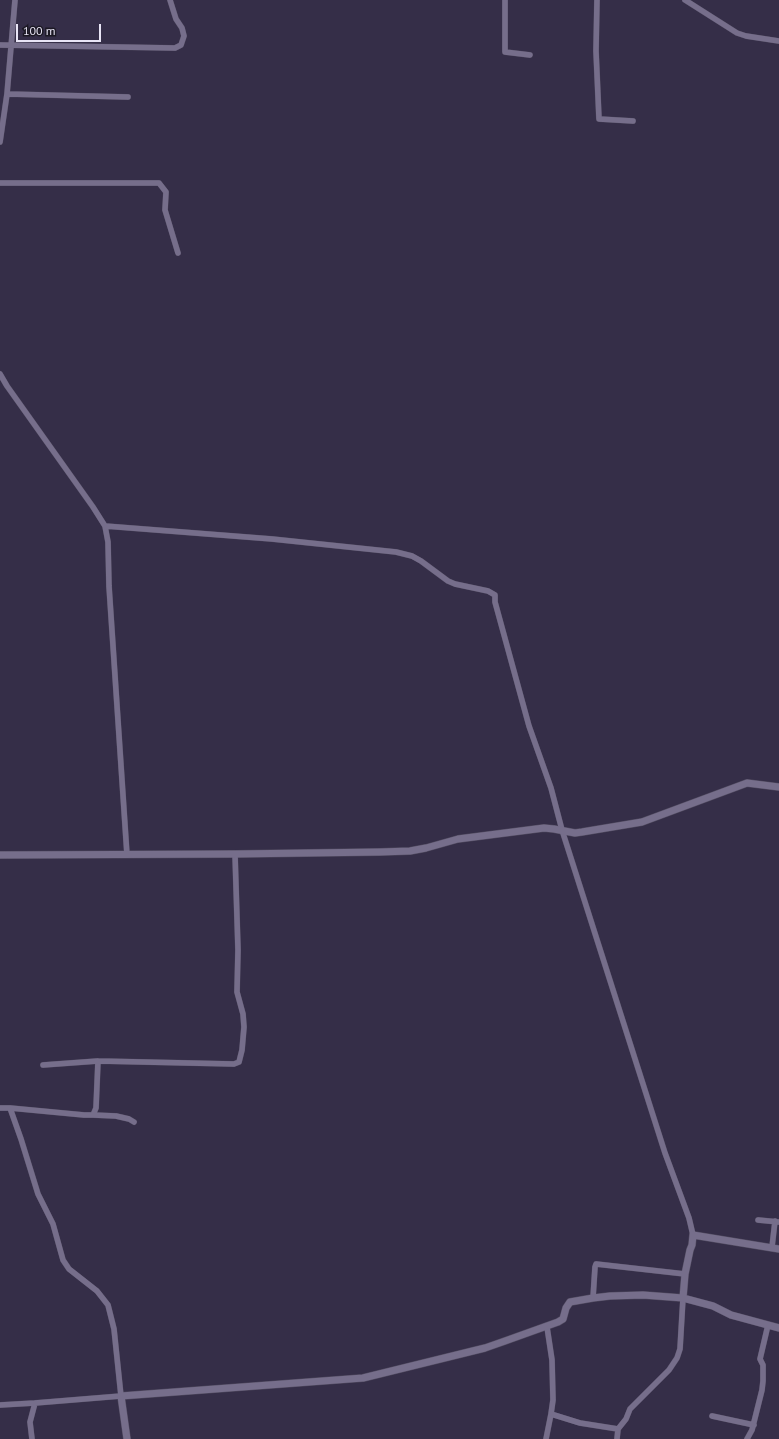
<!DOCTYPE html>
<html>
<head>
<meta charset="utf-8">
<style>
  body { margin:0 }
  #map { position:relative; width:779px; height:1439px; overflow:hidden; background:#352e48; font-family:"PT Sans",sans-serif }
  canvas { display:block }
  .scale { position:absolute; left:16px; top:24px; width:85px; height:18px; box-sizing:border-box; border:2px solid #e9e5f6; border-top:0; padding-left:5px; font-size:12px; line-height:14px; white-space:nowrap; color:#e9e5f6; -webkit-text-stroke:3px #1c1924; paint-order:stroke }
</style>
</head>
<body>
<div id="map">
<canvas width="779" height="1439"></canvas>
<div class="scale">100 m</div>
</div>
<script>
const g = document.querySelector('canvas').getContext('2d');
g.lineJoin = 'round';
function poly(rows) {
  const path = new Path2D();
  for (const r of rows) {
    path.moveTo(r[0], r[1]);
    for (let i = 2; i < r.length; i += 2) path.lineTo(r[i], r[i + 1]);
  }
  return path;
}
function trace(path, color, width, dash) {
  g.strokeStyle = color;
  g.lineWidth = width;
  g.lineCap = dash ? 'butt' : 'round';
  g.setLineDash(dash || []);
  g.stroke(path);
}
const minor = poly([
  [505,0,505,52,530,55],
  [597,0,596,51,599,119,633,121],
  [685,0,737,33,746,36,779,41],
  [0,45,175,48,181,45,184,36,182,28,176,19,170,0],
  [7,94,128,97],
  [0,142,7,94,15,0],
  [0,183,159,183,166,192,165,210,178,253],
  [0,374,7,386,93,507,105,526,108,542,109,586,127,855],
  [105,526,272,539,396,552,412,556,421,561,448,581,455,584,488,591,495,595,495,602,529,726,551,788,562,830,665,1153,689,1218,693,1235],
  [43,1065,98,1061],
  [0,1108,10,1108,21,1139,38,1194,53,1224,63,1260,69,1269,97,1291,108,1305,114,1329,121,1396,35,1403,30,1422,32,1439],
  [10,1108,84,1115,93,1115,96,1108,98,1061,234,1064,239,1062,242,1050,244,1027,243,1014,237,992,238,950,235,854],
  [93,1115,116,1116,129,1119,134,1122],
  [758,1220,779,1222],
  [772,1247,775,1221],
  [593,1298,595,1267,596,1264,685,1274],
  [547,1327,552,1360,553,1400,551,1414,580,1423,618,1429,626,1419,630,1409,669,1370,677,1358,680,1349,683,1298],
  [0,1405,35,1403],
  [712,1416,754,1425],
  [546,1439,551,1414],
  [617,1439,618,1429],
  [747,1439,752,1430,762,1390,763,1381,763,1365,760,1359,768,1325]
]);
const tertiary = poly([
  [0,855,235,854,380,852,410,851,426,848,458,839,544,828,554,829,575,833,582,832,642,822,747,783,779,787],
  [683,1298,685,1274,690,1250,692,1245,693,1235,779,1249],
  [127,1439,121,1396,363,1378,485,1348,505,1341,558,1322,563,1319,566,1308,570,1302,593,1298,610,1296,643,1295,683,1298,713,1306,731,1315,779,1328]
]);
trace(minor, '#524c61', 6);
trace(tertiary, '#524c61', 8);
trace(minor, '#766e8b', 5.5);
trace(tertiary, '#766e8b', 7);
</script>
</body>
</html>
